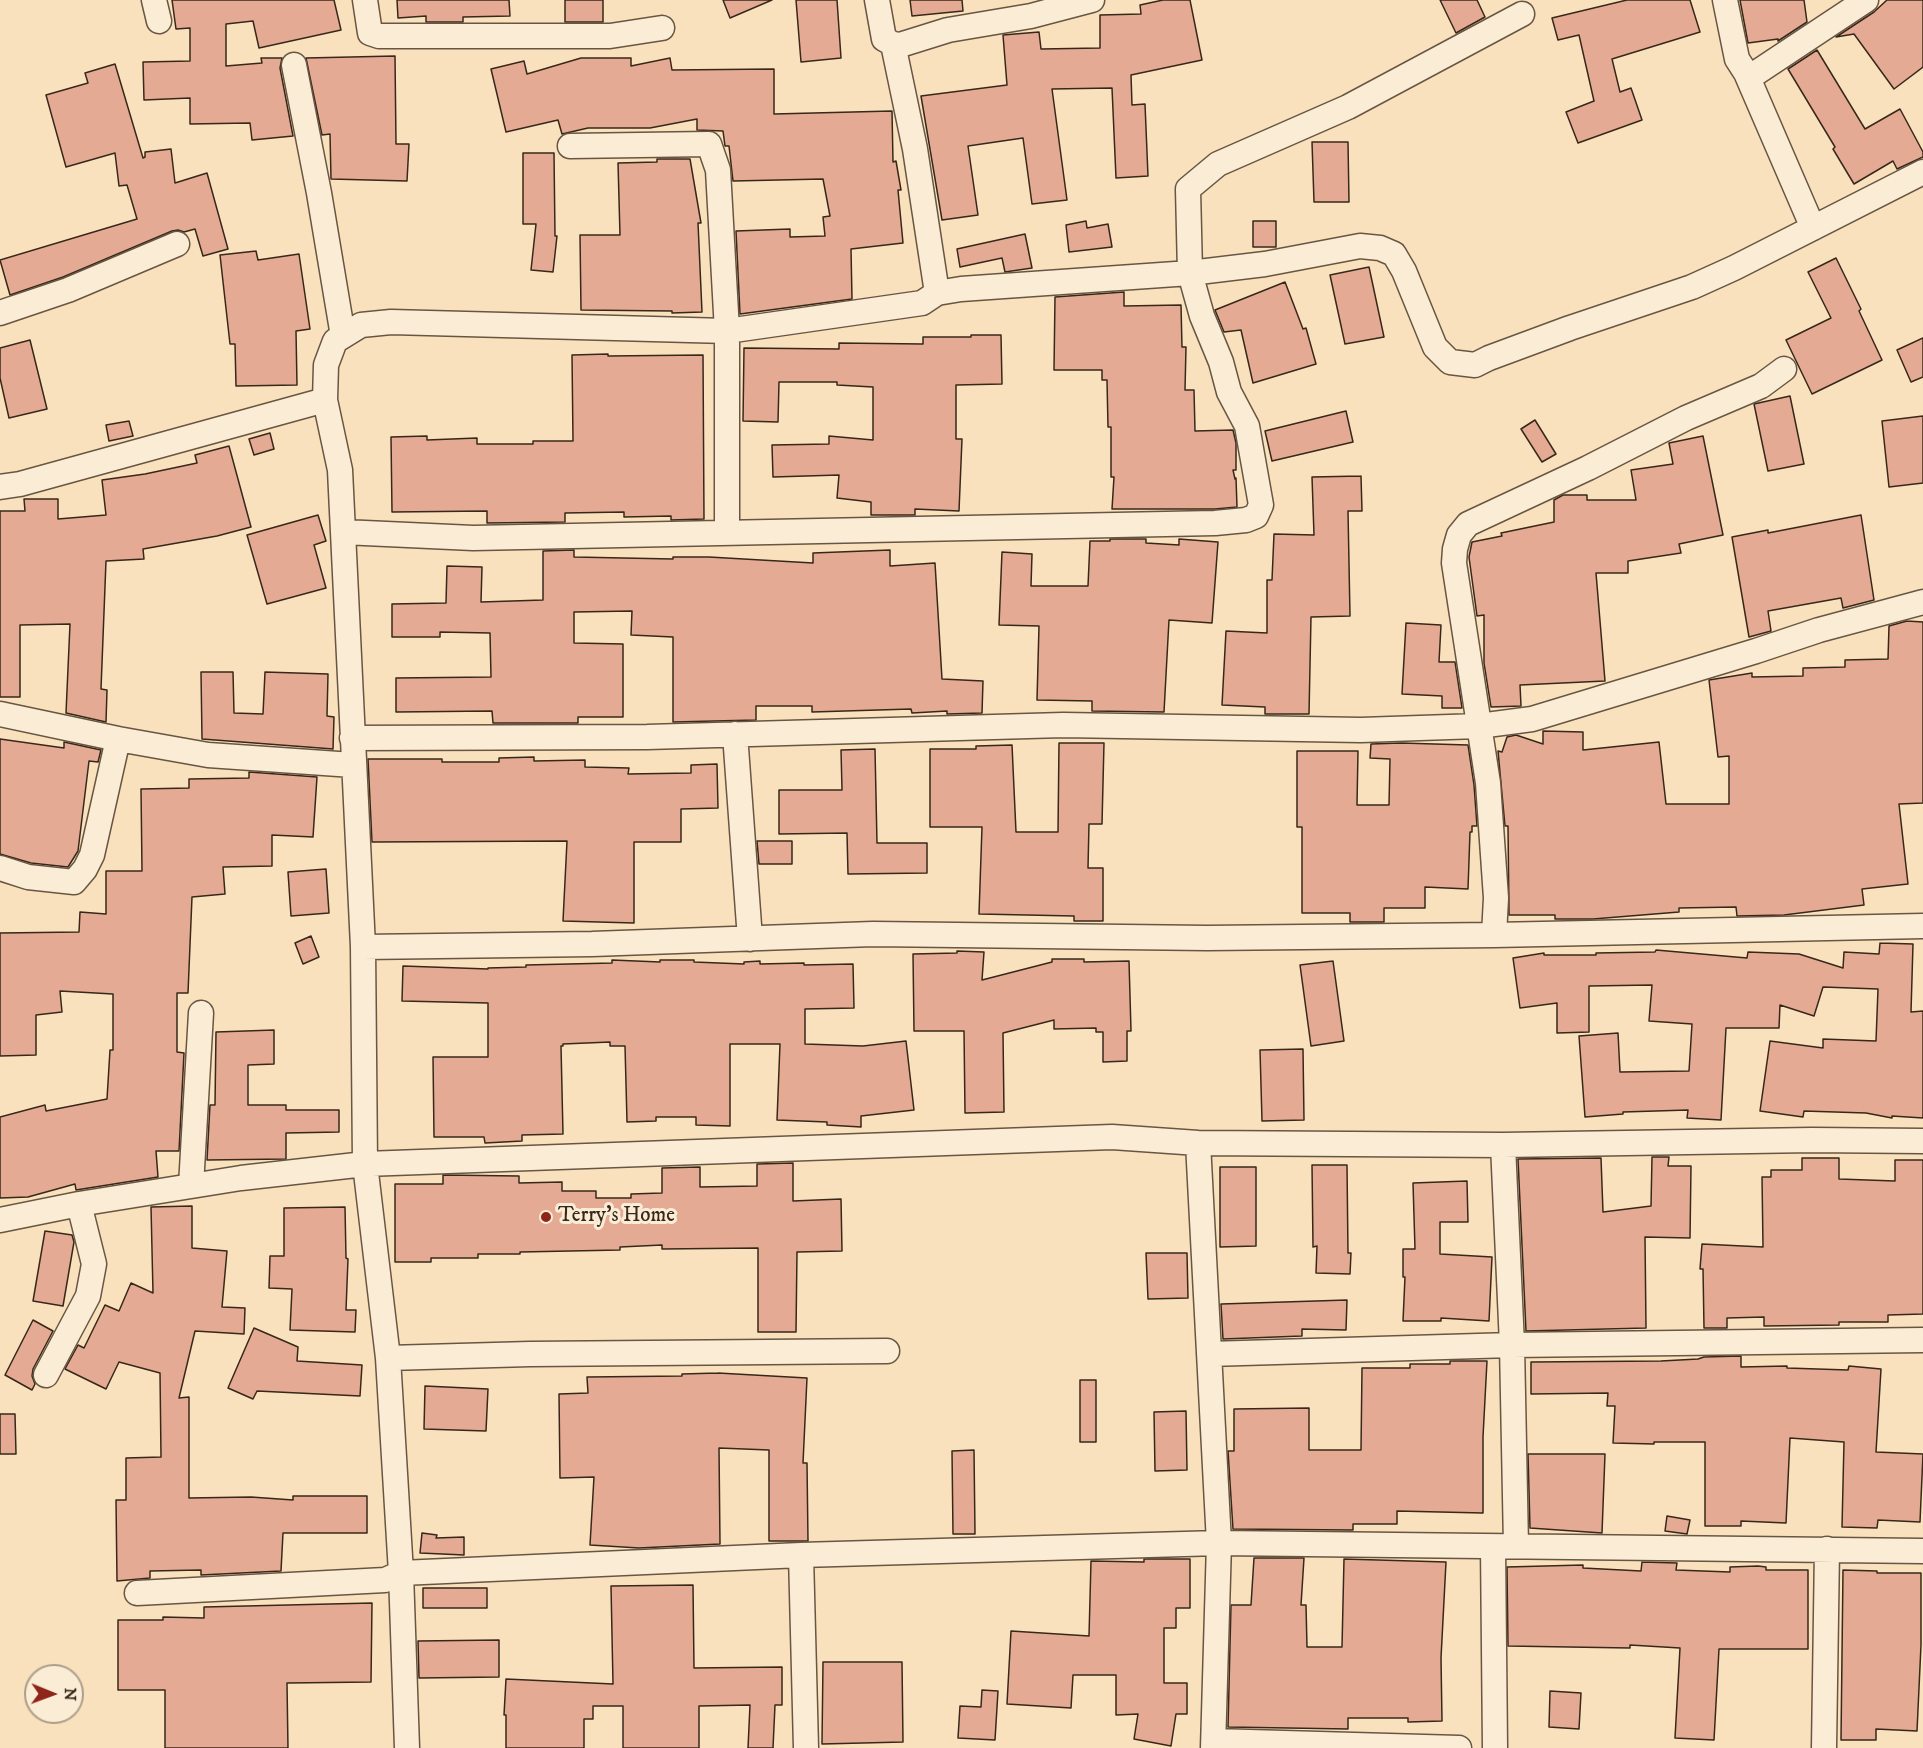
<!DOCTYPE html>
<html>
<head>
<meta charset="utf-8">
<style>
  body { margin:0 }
  #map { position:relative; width:1923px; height:1748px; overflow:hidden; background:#f9e1be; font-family:"IM FELL DW Pica",serif }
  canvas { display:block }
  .north { position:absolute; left:24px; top:1664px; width:60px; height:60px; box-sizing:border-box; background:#fbecd5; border:2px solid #ad9e8a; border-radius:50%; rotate:91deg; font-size:16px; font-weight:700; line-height:24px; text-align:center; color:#372819 }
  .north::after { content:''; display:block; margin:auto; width:21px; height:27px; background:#8f2418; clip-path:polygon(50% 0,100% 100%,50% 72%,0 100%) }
</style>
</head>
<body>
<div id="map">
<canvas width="1923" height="1748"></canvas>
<div class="north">N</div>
</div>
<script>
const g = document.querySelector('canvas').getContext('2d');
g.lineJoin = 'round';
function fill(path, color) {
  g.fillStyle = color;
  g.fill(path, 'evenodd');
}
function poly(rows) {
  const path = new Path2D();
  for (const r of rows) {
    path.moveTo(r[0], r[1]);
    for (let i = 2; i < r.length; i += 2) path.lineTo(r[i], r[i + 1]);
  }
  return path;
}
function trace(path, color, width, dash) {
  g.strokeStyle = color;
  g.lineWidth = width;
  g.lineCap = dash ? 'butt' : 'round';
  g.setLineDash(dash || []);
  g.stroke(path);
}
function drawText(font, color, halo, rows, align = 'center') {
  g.font = font + ' "IM FELL DW Pica",serif';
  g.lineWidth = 6;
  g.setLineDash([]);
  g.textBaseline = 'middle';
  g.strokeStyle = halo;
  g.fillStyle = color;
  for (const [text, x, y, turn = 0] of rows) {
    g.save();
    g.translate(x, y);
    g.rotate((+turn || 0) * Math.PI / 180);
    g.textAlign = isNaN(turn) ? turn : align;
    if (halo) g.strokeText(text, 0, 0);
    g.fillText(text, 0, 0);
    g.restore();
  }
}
const building = poly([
  [172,0,334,0,341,30,259,48,253,21,226,24,226,66,262,63,261,58,282,58,280,68,293,136,252,140,250,123,190,124,190,98,144,100,143,62,190,61,190,28,176,29,172,0],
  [397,0,509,0,510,16,463,17,463,22,426,22,426,16,398,18,397,0],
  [565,0,603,0,603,22,565,22,565,0],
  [723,0,772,0,730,18,723,0],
  [796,0,837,0,841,58,801,62,796,0],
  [910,0,962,0,963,11,912,16,910,0],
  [1163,0,1190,0,1202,60,1131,75,1132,105,1145,104,1148,176,1116,178,1112,88,1052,89,1067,200,1032,204,1023,138,968,146,978,215,942,220,921,96,1007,85,1003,35,1039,32,1041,49,1100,48,1100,15,1141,14,1140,5,1163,0],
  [1440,0,1477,0,1485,17,1456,33,1440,0],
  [1627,0,1690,0,1700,32,1612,59,1620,92,1631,88,1642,120,1578,143,1566,112,1594,101,1579,35,1558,40,1552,18,1627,0],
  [1740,0,1804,0,1807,22,1778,41,1778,39,1748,43,1740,0],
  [1887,0,1923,0,1923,67,1894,89,1854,34,1836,37,1874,12,1887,0],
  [1817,50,1865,129,1900,109,1923,152,1923,157,1897,169,1893,161,1854,184,1833,149,1835,147,1788,69,1817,50],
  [395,56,396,144,409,144,407,181,331,179,330,134,322,135,306,58,395,56],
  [581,58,631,58,631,66,670,58,672,70,774,69,774,114,892,111,893,162,896,161,901,190,898,190,903,243,851,249,852,299,740,314,736,231,790,229,790,237,825,236,823,217,830,216,823,179,733,181,729,146,725,146,723,131,697,130,697,119,650,128,588,128,562,134,558,120,506,132,491,69,524,61,527,74,581,58],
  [115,64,143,158,145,157,145,152,171,149,175,183,207,173,228,249,203,256,195,229,184,232,178,230,172,231,63,277,10,295,0,260,137,219,127,185,119,186,115,153,66,167,46,95,88,83,85,73,115,64],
  [1312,142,1348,142,1349,202,1314,202,1312,142],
  [523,153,554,153,555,236,557,236,553,272,531,270,536,224,523,224,523,153],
  [657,159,690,159,701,223,698,223,702,312,672,313,672,311,581,310,580,235,620,235,618,163,657,162,657,159],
  [1086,221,1087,228,1108,224,1112,247,1069,252,1066,225,1086,221],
  [1253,221,1276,221,1276,247,1253,247,1253,221],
  [1025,234,1032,268,1005,272,1002,258,960,267,957,249,1025,234],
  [256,251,258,260,299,254,310,329,296,331,297,385,236,386,235,344,230,344,220,255,256,251],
  [1836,258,1861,309,1859,311,1882,360,1812,394,1786,340,1831,318,1808,272,1836,258],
  [1369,267,1384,337,1345,344,1330,275,1369,267],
  [1285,282,1303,329,1306,328,1316,364,1253,383,1241,330,1224,332,1215,310,1285,282],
  [1124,292,1124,306,1181,305,1182,347,1186,347,1185,390,1194,390,1195,431,1233,430,1236,443,1236,470,1233,470,1235,479,1236,478,1237,507,1215,509,1112,509,1114,477,1111,477,1111,427,1108,427,1107,380,1102,380,1102,370,1054,370,1055,297,1124,292],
  [971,335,1001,335,1002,384,956,385,956,439,962,439,959,511,915,509,915,515,871,515,871,502,837,498,839,475,773,477,772,445,829,444,829,436,873,440,873,387,837,385,837,382,779,382,778,422,743,421,744,348,839,349,839,343,923,344,923,337,971,337,971,335],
  [1923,338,1923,377,1911,382,1897,350,1923,338],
  [30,340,47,409,9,418,0,378,0,348,30,340],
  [608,354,608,356,703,355,704,519,671,520,671,516,624,517,624,512,565,513,565,522,487,523,487,511,392,512,391,437,427,436,427,440,477,438,477,444,533,444,533,441,573,441,572,355,608,354],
  [1790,396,1804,464,1768,471,1754,404,1790,396],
  [1346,411,1353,442,1272,461,1265,431,1346,411],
  [1923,416,1923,483,1889,487,1882,421,1923,416],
  [1535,420,1556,454,1542,462,1521,429,1535,420],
  [129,421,133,436,109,441,106,425,129,421],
  [270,433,274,449,254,455,249,439,270,433],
  [1703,436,1723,535,1679,544,1681,553,1628,561,1628,573,1596,573,1605,681,1520,685,1521,706,1491,707,1484,663,1484,615,1477,616,1469,557,1472,542,1502,536,1501,533,1554,522,1554,500,1563,495,1587,495,1587,500,1636,500,1631,470,1673,464,1669,443,1703,436],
  [229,446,251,527,217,536,143,549,144,559,106,561,101,689,107,690,106,722,66,713,70,624,20,625,20,697,0,697,0,511,25,511,24,499,58,499,58,519,106,515,102,480,145,474,197,463,195,455,229,446],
  [1361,476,1362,511,1348,511,1350,616,1311,617,1309,714,1265,714,1265,707,1222,705,1226,631,1267,633,1267,580,1272,580,1274,534,1314,535,1312,477,1361,476],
  [318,515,326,541,314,545,326,588,267,604,247,535,318,515],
  [1861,515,1874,600,1843,608,1841,598,1768,611,1771,631,1749,637,1732,537,1768,530,1768,533,1861,515],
  [1110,539,1146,539,1146,543,1179,545,1179,539,1218,542,1212,623,1169,620,1164,712,1092,711,1092,701,1037,700,1039,626,999,625,1002,552,1032,554,1031,586,1088,586,1090,541,1110,541,1110,539],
  [574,550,574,557,673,559,673,557,709,557,813,563,813,553,890,550,890,566,935,563,942,679,983,681,982,713,947,714,947,711,912,713,911,709,812,712,812,706,756,706,756,720,673,722,673,637,631,635,632,611,574,612,574,643,623,644,623,717,578,717,578,723,493,723,492,711,396,712,396,678,491,677,490,633,440,632,440,637,392,637,392,604,446,603,447,566,482,567,481,602,543,600,543,551,574,550],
  [1907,621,1923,622,1923,803,1899,804,1908,884,1862,889,1864,905,1784,915,1737,916,1736,907,1679,908,1679,912,1593,919,1555,919,1555,915,1509,915,1508,826,1505,826,1498,751,1502,752,1507,737,1516,735,1543,744,1543,731,1583,732,1583,750,1659,742,1666,804,1729,804,1729,756,1718,757,1709,680,1752,673,1752,677,1803,676,1803,668,1845,667,1845,660,1888,659,1889,626,1907,621],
  [1406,623,1441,625,1439,662,1455,662,1462,708,1442,708,1442,696,1402,694,1406,623],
  [201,672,233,672,234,713,263,714,265,672,328,674,327,716,334,717,333,749,202,739,201,672],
  [0,739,64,748,64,742,101,750,98,762,89,761,78,851,68,867,31,863,0,854,0,739],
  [1059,743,1104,743,1102,824,1089,824,1088,868,1103,868,1103,921,1074,921,1074,916,979,914,982,827,930,827,930,749,976,749,976,746,1012,745,1016,832,1058,832,1059,743],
  [1401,743,1468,745,1474,785,1477,826,1472,826,1472,832,1470,832,1468,889,1425,887,1425,908,1384,908,1384,922,1350,922,1350,913,1302,913,1302,827,1297,827,1297,751,1358,751,1357,805,1389,805,1390,759,1370,758,1371,744,1401,743],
  [875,749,877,843,927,843,927,873,848,874,847,833,779,834,779,790,842,790,841,750,875,749],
  [534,757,534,761,585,760,585,767,629,768,628,774,691,773,691,765,717,764,718,808,681,809,681,842,634,842,634,923,563,921,567,841,372,842,368,759,442,759,442,762,499,762,499,758,534,757],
  [249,772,317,777,313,837,272,835,272,866,223,867,225,894,192,897,188,993,177,993,177,1052,184,1053,179,1151,156,1151,158,1177,76,1190,75,1184,28,1197,0,1198,0,1117,45,1105,46,1111,107,1099,110,1050,113,1050,113,994,60,991,62,1012,36,1015,36,1055,0,1056,0,933,79,932,80,912,106,914,106,871,142,871,141,789,189,788,189,779,249,778,249,772],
  [757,841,792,841,792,864,759,864,757,841],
  [326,869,329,913,291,916,288,872,326,869],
  [311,936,319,957,303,964,295,943,311,936],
  [1880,943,1913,944,1911,1012,1923,1011,1923,1118,1892,1116,1892,1118,1866,1113,1804,1111,1803,1117,1760,1111,1770,1041,1823,1048,1823,1039,1876,1041,1878,989,1823,987,1814,1016,1780,1005,1779,1028,1726,1028,1721,1120,1687,1118,1688,1110,1623,1112,1623,1114,1585,1117,1579,1036,1618,1033,1620,1072,1689,1071,1692,1024,1649,1021,1652,985,1589,986,1589,1032,1557,1033,1557,1003,1520,1008,1513,958,1544,953,1544,955,1596,955,1596,953,1655,952,1656,950,1747,958,1748,952,1799,954,1843,968,1844,952,1879,954,1880,943],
  [957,951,984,952,982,980,1052,962,1052,959,1084,959,1084,962,1129,961,1131,1031,1127,1031,1127,1061,1103,1062,1103,1032,1096,1032,1096,1028,1054,1029,1054,1020,1003,1033,1004,1112,965,1113,964,1031,914,1031,913,954,957,953,957,951],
  [612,960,660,962,660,960,694,960,694,962,744,964,744,962,760,961,760,964,804,963,804,965,853,964,854,1008,805,1009,805,1044,863,1046,906,1041,914,1110,861,1116,861,1127,827,1125,827,1122,777,1120,780,1044,730,1044,730,1126,696,1125,696,1117,656,1117,656,1121,627,1122,625,1046,610,1046,610,1042,563,1044,563,1046,561,1046,563,1134,522,1135,522,1141,485,1143,484,1137,434,1137,433,1057,488,1057,488,1003,402,1001,403,966,488,969,488,968,526,967,526,965,612,963,612,960],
  [1333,961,1344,1041,1311,1046,1300,965,1333,961],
  [274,1030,274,1064,248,1065,248,1105,286,1105,286,1110,339,1110,339,1132,286,1133,286,1159,207,1160,210,1105,215,1105,216,1032,274,1030],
  [1303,1049,1304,1120,1262,1121,1260,1050,1303,1049],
  [1652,1157,1669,1157,1668,1166,1691,1166,1690,1238,1645,1237,1646,1328,1526,1331,1518,1159,1601,1158,1603,1212,1651,1206,1652,1157],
  [1802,1158,1839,1158,1839,1179,1895,1181,1895,1160,1923,1160,1923,1314,1888,1315,1888,1322,1839,1322,1839,1325,1764,1326,1764,1317,1727,1318,1727,1328,1704,1328,1703,1269,1700,1269,1702,1244,1763,1247,1762,1177,1771,1177,1771,1170,1802,1170,1802,1158],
  [793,1163,793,1201,841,1199,842,1251,797,1252,796,1332,758,1332,758,1248,662,1249,662,1245,620,1247,620,1250,520,1252,520,1254,478,1254,478,1258,431,1258,431,1262,395,1262,395,1184,443,1184,443,1175,519,1176,519,1183,562,1182,562,1191,596,1191,596,1198,631,1198,631,1194,662,1193,662,1168,700,1167,700,1187,757,1186,757,1164,793,1163],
  [1312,1165,1347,1165,1348,1253,1351,1253,1350,1274,1316,1273,1317,1246,1313,1247,1312,1165],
  [1220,1167,1256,1167,1256,1246,1220,1247,1220,1167],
  [1467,1181,1468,1222,1440,1222,1440,1254,1492,1257,1489,1321,1441,1318,1441,1321,1403,1321,1405,1277,1403,1277,1403,1249,1415,1249,1413,1183,1467,1181],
  [192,1206,192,1248,227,1251,222,1307,245,1308,244,1334,195,1331,179,1398,189,1397,189,1498,251,1497,293,1500,293,1496,367,1496,367,1533,283,1533,281,1571,201,1575,201,1570,150,1571,150,1578,117,1581,116,1500,126,1500,126,1458,161,1457,160,1373,119,1362,106,1389,65,1369,78,1345,84,1348,105,1305,119,1311,131,1283,153,1293,151,1207,192,1206],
  [345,1207,346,1258,348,1259,346,1310,356,1310,355,1332,290,1330,292,1289,269,1288,270,1256,284,1256,284,1208,345,1207],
  [45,1231,72,1235,74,1242,63,1306,33,1301,45,1231],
  [1146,1253,1187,1253,1188,1298,1148,1299,1146,1253],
  [1347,1300,1346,1330,1302,1329,1302,1336,1223,1339,1221,1304,1347,1300],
  [33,1320,53,1331,33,1369,32,1376,35,1384,32,1390,5,1375,33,1320],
  [254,1328,298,1347,297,1361,362,1365,360,1396,257,1391,253,1399,228,1388,254,1328],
  [1741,1356,1741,1367,1787,1366,1787,1368,1848,1370,1849,1366,1881,1369,1876,1452,1923,1454,1920,1522,1878,1520,1877,1528,1842,1527,1844,1442,1790,1438,1786,1523,1741,1521,1741,1526,1705,1526,1705,1442,1654,1442,1654,1444,1613,1443,1615,1406,1607,1406,1608,1393,1531,1394,1531,1362,1661,1361,1698,1359,1704,1357,1741,1356],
  [1450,1361,1487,1361,1483,1437,1483,1513,1397,1511,1397,1524,1353,1524,1353,1530,1233,1529,1228,1451,1234,1451,1234,1409,1309,1408,1309,1450,1361,1450,1362,1368,1410,1368,1410,1364,1450,1364,1450,1361],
  [718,1373,807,1378,803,1463,807,1463,808,1541,769,1541,769,1450,719,1448,720,1544,639,1548,590,1545,594,1477,560,1478,559,1394,588,1393,587,1377,682,1376,682,1374,718,1373],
  [1080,1380,1096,1380,1096,1442,1080,1442,1080,1380],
  [425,1386,488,1389,486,1431,424,1429,425,1386],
  [1186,1411,1187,1470,1155,1471,1154,1412,1186,1411],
  [0,1414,15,1414,16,1454,0,1454,0,1414],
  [974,1450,975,1534,953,1534,952,1451,974,1450],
  [1528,1454,1605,1454,1602,1533,1530,1528,1528,1454],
  [1667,1516,1690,1520,1687,1534,1665,1531,1667,1516],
  [422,1533,437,1535,436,1538,464,1537,464,1555,420,1553,422,1533],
  [1254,1558,1304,1558,1301,1605,1306,1605,1307,1647,1342,1647,1344,1559,1446,1562,1441,1658,1442,1721,1408,1722,1408,1718,1348,1718,1348,1729,1228,1727,1231,1605,1251,1605,1254,1558],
  [1144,1559,1190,1559,1190,1608,1176,1608,1176,1628,1164,1628,1164,1683,1187,1683,1187,1714,1176,1714,1171,1746,1134,1739,1138,1714,1116,1715,1116,1675,1073,1675,1071,1708,1007,1704,1011,1631,1089,1636,1091,1561,1144,1562,1144,1559],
  [1642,1562,1677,1563,1676,1570,1730,1572,1730,1567,1758,1566,1766,1567,1766,1570,1808,1570,1808,1649,1719,1649,1714,1740,1675,1738,1680,1648,1630,1645,1630,1648,1508,1646,1507,1567,1583,1565,1583,1568,1641,1571,1642,1562],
  [1843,1570,1877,1571,1877,1573,1921,1573,1921,1645,1917,1731,1876,1729,1876,1740,1841,1740,1843,1570],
  [693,1585,694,1668,782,1667,782,1705,775,1705,773,1748,748,1748,750,1705,699,1706,699,1748,623,1748,623,1706,593,1706,593,1719,584,1719,584,1748,506,1748,506,1715,504,1715,506,1679,613,1684,611,1586,693,1585],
  [423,1588,487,1588,487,1608,423,1608,423,1588],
  [372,1603,371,1682,287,1683,288,1748,165,1748,165,1690,118,1690,118,1620,163,1620,163,1617,204,1618,204,1607,372,1603],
  [499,1640,499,1677,419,1678,418,1641,499,1640],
  [823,1662,902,1662,903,1742,822,1744,823,1662],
  [982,1690,998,1691,995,1740,958,1738,960,1706,981,1707,982,1690],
  [1550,1691,1581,1693,1579,1729,1549,1727,1550,1691]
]);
const street = poly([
  [154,0,159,21],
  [365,0,370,33,379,36,610,36,662,28],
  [877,0,884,39,893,44,915,149,937,293],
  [1725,0,1737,59,1746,73,1756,73,1866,0],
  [893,44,900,45,948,30,1031,16,1092,0],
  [294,65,319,193,343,336],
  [1746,73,1813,228],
  [570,146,709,144,718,170,727,331,727,533],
  [0,313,68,290,177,244],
  [325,400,340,470,363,947,365,1164,388,1358,401,1573,407,1748],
  [0,487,20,484,325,400,326,365,335,341,361,325,391,322,727,331,922,303,937,293,961,289,1190,273,1265,264,1360,246,1380,248,1394,254,1404,271,1435,347,1450,362,1475,365,1489,358,1570,328,1692,287,1734,268,1923,172],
  [343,532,473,538,1215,523,1246,520,1256,516,1261,505,1247,426,1229,392,1221,362,1202,316,1190,273,1188,189,1218,164,1348,107,1522,14],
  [0,714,118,739,208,755,353,765],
  [735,734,750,939],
  [352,738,647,737,1063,725,1361,730,1479,726,1532,719,1756,651,1819,630,1923,602],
  [0,868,28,877,74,882,85,869,92,855,118,739],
  [1494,935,1496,898,1488,783,1454,563,1455,549,1459,535,1468,524,1588,468,1686,418,1761,386,1784,369],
  [363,947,592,944,873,934,1207,938,1494,935,1923,926],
  [1198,1143,1219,1543,1213,1748],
  [1503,1145,1512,1345,1516,1546],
  [191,1186,201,1013],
  [0,1220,79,1204,241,1178,365,1164,1112,1137,1198,1143,1503,1145,1812,1140,1923,1141],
  [1209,1354,1512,1345,1923,1340],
  [388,1358,530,1354,887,1351],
  [46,1375,88,1296,94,1264,79,1204],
  [1493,1547,1495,1748],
  [801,1555,806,1748],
  [137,1593,385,1580,401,1573,801,1555,1219,1543,1923,1551],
  [1214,1741,1459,1748],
  [1824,1748,1827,1549]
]);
const markers = [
  [546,1217,6,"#8f2418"]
];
const poiNames = [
  ["Terry's Home",558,1217]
];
fill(building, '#e5aa94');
trace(building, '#372819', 1.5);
trace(street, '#685642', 27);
trace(street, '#fbecd5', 24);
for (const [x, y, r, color] of markers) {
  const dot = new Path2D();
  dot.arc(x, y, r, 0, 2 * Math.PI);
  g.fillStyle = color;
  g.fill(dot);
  trace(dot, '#fbecd5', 2);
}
drawText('21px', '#372819', '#fbecd5', poiNames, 'left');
</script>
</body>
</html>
